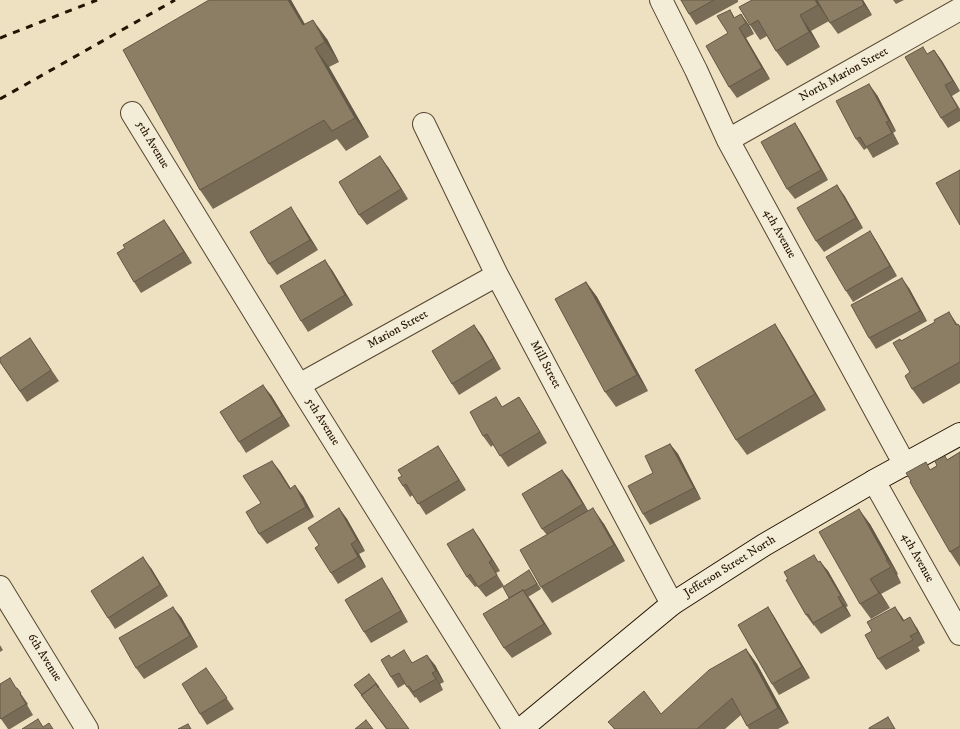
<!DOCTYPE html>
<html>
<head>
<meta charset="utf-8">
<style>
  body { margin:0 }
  canvas { display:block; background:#ede1c1 }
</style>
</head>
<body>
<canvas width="960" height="729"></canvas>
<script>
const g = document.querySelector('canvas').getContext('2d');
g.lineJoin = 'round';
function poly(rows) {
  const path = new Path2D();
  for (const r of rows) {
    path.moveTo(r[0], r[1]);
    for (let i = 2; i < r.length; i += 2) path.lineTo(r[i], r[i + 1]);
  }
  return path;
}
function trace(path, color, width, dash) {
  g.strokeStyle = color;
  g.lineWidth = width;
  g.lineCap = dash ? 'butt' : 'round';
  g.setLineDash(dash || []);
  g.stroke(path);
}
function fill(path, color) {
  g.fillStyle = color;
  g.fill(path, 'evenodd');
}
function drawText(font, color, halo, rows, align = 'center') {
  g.font = font + ' "IM FELL DW Pica",serif';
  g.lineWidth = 4;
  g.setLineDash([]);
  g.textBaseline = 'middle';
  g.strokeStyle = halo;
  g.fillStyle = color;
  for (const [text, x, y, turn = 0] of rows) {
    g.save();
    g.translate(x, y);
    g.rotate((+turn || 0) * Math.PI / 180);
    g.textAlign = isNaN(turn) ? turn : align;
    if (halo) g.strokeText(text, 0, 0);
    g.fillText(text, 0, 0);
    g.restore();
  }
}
const minor = poly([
  [661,0,696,70,728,140,905,465],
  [132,113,299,385,514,729],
  [424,124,497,275,672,604],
  [728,140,960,9],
  [299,385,497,275],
  [874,481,960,634],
  [0,587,87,729]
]);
const secondary = poly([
  [521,729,672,604,764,545,874,481,960,434]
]);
const rail = poly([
  [0,38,97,0],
  [0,99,175,0]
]);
const wall = poly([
  [209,0,291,0,305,24,327,39,339,62,329,67,369,137,346,151,337,139,213,209,200,190],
  [681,0,738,0,738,2,696,25,689,14],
  [752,0,817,0,829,21,811,31,820,47,787,66,776,51,767,36,760,40,750,25],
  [817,0,863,0,872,15,838,34,830,23],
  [893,0,904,0,896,4],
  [730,10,735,18,741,14,749,25,754,34,746,38,770,79,737,98,729,87,728,33],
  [934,50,942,61,960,91,952,96,960,109,960,121,948,128,941,118,928,54],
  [877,95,896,131,893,133,899,144,873,158,867,148,864,150,856,139],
  [795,123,802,134,828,180,795,199,787,189],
  [388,167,408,199,367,225,359,215],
  [844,195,863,228,824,252,816,241],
  [298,218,318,250,277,275,269,264],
  [164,220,171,230,192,263,141,293,134,282,125,248],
  [870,231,877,242,897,276,853,302,846,291],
  [332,270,353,305,308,332,301,321],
  [586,282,597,297,648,391,616,407,605,392],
  [909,288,927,321,876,349,869,338],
  [775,324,785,340,826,410,747,455,736,440],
  [957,324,960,326,960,383,923,404,912,389,910,372,901,341],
  [474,325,482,336,501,369,459,395,452,384],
  [30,338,59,381,27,402,0,362],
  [271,395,290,426,246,453,239,442],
  [519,397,526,408,547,443,508,467,493,445,491,447,483,436,503,407],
  [670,444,678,454,701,499,650,525,643,514,653,473],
  [438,446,466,490,426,515,413,495,410,497,403,486,402,476],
  [960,452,960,567,950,552,931,469],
  [272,461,291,489,303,496,314,517,267,544,259,534,261,503],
  [562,470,570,480,588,511,604,524,625,561,552,603,541,587,547,535,542,529],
  [339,508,347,519,365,551,359,554,366,567,338,584,331,573,319,545],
  [870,524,898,574,897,575,901,583,881,594,890,608,871,619,860,604],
  [473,529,480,539,500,571,496,573,504,586,486,597,477,586,475,587,467,577],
  [819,562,828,571,848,606,846,607,851,616,821,634,814,625,814,626,806,615],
  [151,568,168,596,115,629,108,618],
  [529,570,541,589,528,597,552,634,512,658,504,648,509,598],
  [389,589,408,622,371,643,364,632],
  [768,607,775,618,810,678,779,695,772,684],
  [895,607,904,620,917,628,925,643,918,647,920,651,886,670,878,659,872,631],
  [181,617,198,647,144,679,136,668],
  [0,645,3,650,0,652],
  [746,649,757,664,789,723,778,729,749,729,741,715,725,729,614,729,608,722,661,714],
  [391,658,413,663,435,665,444,682,440,684,443,690,420,703,416,697,415,698,405,684,398,688,391,677],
  [206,668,234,709,207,725,200,714],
  [354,685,379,687,383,693,382,693,409,729,386,729,369,706],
  [17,688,28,704,27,705,33,715,10,729,8,729,1,719]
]);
const shadedWall = poly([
  [288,0,291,0,316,45,303,25],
  [815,0,817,0,829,21,818,5],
  [862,0,863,0,872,15,864,5],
  [741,14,749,25,754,34,746,23],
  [800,15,811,31,820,47,809,32],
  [313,20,327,39,339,62,325,42],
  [739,28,746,38,770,79,762,68],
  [315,48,329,67,369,137,355,118],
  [934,50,942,61,960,91,953,81],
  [869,84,877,95,896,131,889,121],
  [886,122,893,133,899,144,892,133],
  [795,123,802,134,828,180,821,170],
  [380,156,388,167,408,199,401,189],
  [837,185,844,195,863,228,856,218],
  [291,207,298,218,318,250,310,240],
  [164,220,171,230,192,263,184,252],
  [870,231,877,242,897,276,890,266],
  [325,260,332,270,353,305,345,295],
  [902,278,909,288,927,321,920,311],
  [586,282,597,297,648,391,637,375],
  [949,312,959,327,956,325],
  [775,324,785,340,826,410,815,394],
  [474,325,482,336,501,369,494,358],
  [263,385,271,395,290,426,282,416],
  [519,397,526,408,547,443,540,432],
  [670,444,678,454,701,499,694,488],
  [438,446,466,490,459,480],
  [272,461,280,471,298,500,290,489],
  [562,470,570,480,590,514,583,504],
  [295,485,303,496,314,517,306,507],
  [339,508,347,519,365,551,357,540],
  [593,508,604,524,625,561,614,545],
  [859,509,870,524,898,574,887,559],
  [473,529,480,539,500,571,492,560],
  [351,544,359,554,366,567,358,557],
  [143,557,151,568,168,596,160,585],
  [886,560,897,575,901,583,891,567],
  [820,561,828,571,848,606,841,596],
  [382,578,389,589,408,622,401,611],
  [870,579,881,594,890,608,879,593],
  [523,590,531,600,552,634,544,624],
  [838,597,846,607,851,616,843,606],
  [173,607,181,617,198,647,190,636],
  [768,607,775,618,810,678,802,667],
  [895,607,902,617,910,632,903,621],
  [910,617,917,628,925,643,918,632],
  [746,649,757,664,789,723,778,708],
  [427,655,435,665,444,682,436,671],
  [432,673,440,684,443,690,436,679],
  [20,694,27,705,33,715,26,704]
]);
const building = poly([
  [209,0,288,0,303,25,313,20,325,42,315,48,355,118,332,131,324,120,200,190,123,50,209,0],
  [681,0,714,0,689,14,681,0],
  [752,0,815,0,818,5,800,15,809,32,776,51,758,20,750,25,739,7,752,0],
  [817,0,862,0,864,5,830,23,817,0],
  [730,10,734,18,741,14,746,23,739,28,762,68,729,87,706,46,728,33,717,16,730,10],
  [923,47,927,54,934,50,953,81,945,85,958,108,941,118,905,57,923,47],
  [869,84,889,121,886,122,892,133,866,147,860,137,856,139,836,101,869,84],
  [795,123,821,170,787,189,761,142,795,123],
  [380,156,401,189,359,215,339,182,380,156],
  [960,170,960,225,936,183,960,170],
  [837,185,856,218,816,241,797,208,837,185],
  [291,207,310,240,269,264,250,232,291,207],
  [164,220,184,252,134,282,117,253,125,248,123,245,164,220],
  [870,231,890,266,846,291,826,257,870,231],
  [325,260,345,295,301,321,280,286,325,260],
  [902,278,920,311,869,338,851,305,902,278],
  [586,282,637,375,605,392,555,299,586,282],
  [949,312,956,325,958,324,960,327,960,362,912,389,905,376,910,372,893,343,900,339,901,341,935,322,934,320,949,312],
  [775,324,815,394,736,440,695,370,775,324],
  [474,325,494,358,452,384,432,351,474,325],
  [30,338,51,370,20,391,0,362,0,358,30,338],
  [263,385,282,416,239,442,220,412,263,385],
  [496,397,502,407,519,397,540,432,500,456,487,434,483,436,470,412,496,397],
  [670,444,694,488,643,514,628,486,653,473,645,456,670,444],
  [438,446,459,480,418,504,406,484,403,486,398,478,402,476,398,470,438,446],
  [960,452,960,546,950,552,910,482,911,481,906,473,926,462,930,470,937,466,935,461,945,456,947,460,960,452],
  [272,461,290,489,295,485,306,507,259,534,246,512,261,503,243,476,272,461],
  [562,470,583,504,542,529,522,494,562,470],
  [339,508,357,540,351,544,358,557,331,573,315,548,319,545,308,528,339,508],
  [593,508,614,545,541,587,520,550,593,508],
  [859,509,887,559,886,560,891,567,870,579,879,593,860,604,819,532,859,509],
  [473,529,492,560,489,562,497,575,478,587,470,574,467,577,447,544,473,529],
  [814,555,818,562,820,561,841,596,838,597,843,606,813,623,808,614,806,615,786,580,788,579,784,572,814,555],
  [143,557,160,585,108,618,91,591,143,557],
  [529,570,537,584,524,591,523,590,509,598,503,587,529,570],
  [382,578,401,611,364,632,345,600,382,578],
  [523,590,544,624,504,648,483,614,523,590],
  [173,607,190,636,136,668,119,638,173,607],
  [768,607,802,667,772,684,738,625,768,607],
  [895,607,903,621,910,617,918,632,910,636,913,640,878,659,865,635,872,631,867,622,895,607],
  [746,649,778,708,747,726,732,698,697,729,615,729,608,722,644,691,661,714,709,670,746,649],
  [404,650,412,663,427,655,436,671,432,673,436,679,413,692,409,686,407,687,399,673,391,677,381,660,389,655,391,658,404,650],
  [206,668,227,698,200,714,182,684,206,668],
  [369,674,379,687,378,688,376,684,362,695,354,685,369,674],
  [10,678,16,688,17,688,21,693,20,694,26,704,1,719,0,718,0,684,10,678],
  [376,684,409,729,387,729,361,695,376,684],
  [888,717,895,729,869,729,869,728,888,717],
  [38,719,43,727,49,723,53,729,22,729,38,719],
  [366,720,373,729,355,729,366,720],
  [188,724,191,729,178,729,188,724]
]);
const streetNames = [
  ["North Marion Street",844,75,-29],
  ["5th Avenue",152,145,59],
  ["4th Avenue",779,234,61],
  ["Marion Street",398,330,-29],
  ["Mill Street",545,365,62],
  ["5th Avenue",322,422,58],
  ["4th Avenue",917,558,61],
  ["Jefferson Street North",730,567,-32],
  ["6th Avenue",44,658,58]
];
trace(minor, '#564630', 24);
trace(secondary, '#231300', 24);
trace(minor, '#f3ecd7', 22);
trace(secondary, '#f3ecd7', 22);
trace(rail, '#231300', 3, [7, 7]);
fill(wall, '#786c56');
fill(shadedWall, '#625846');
fill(building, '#8c7e64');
trace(building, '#625846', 1);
drawText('12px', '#231300', '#f3ecd7', streetNames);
</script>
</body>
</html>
